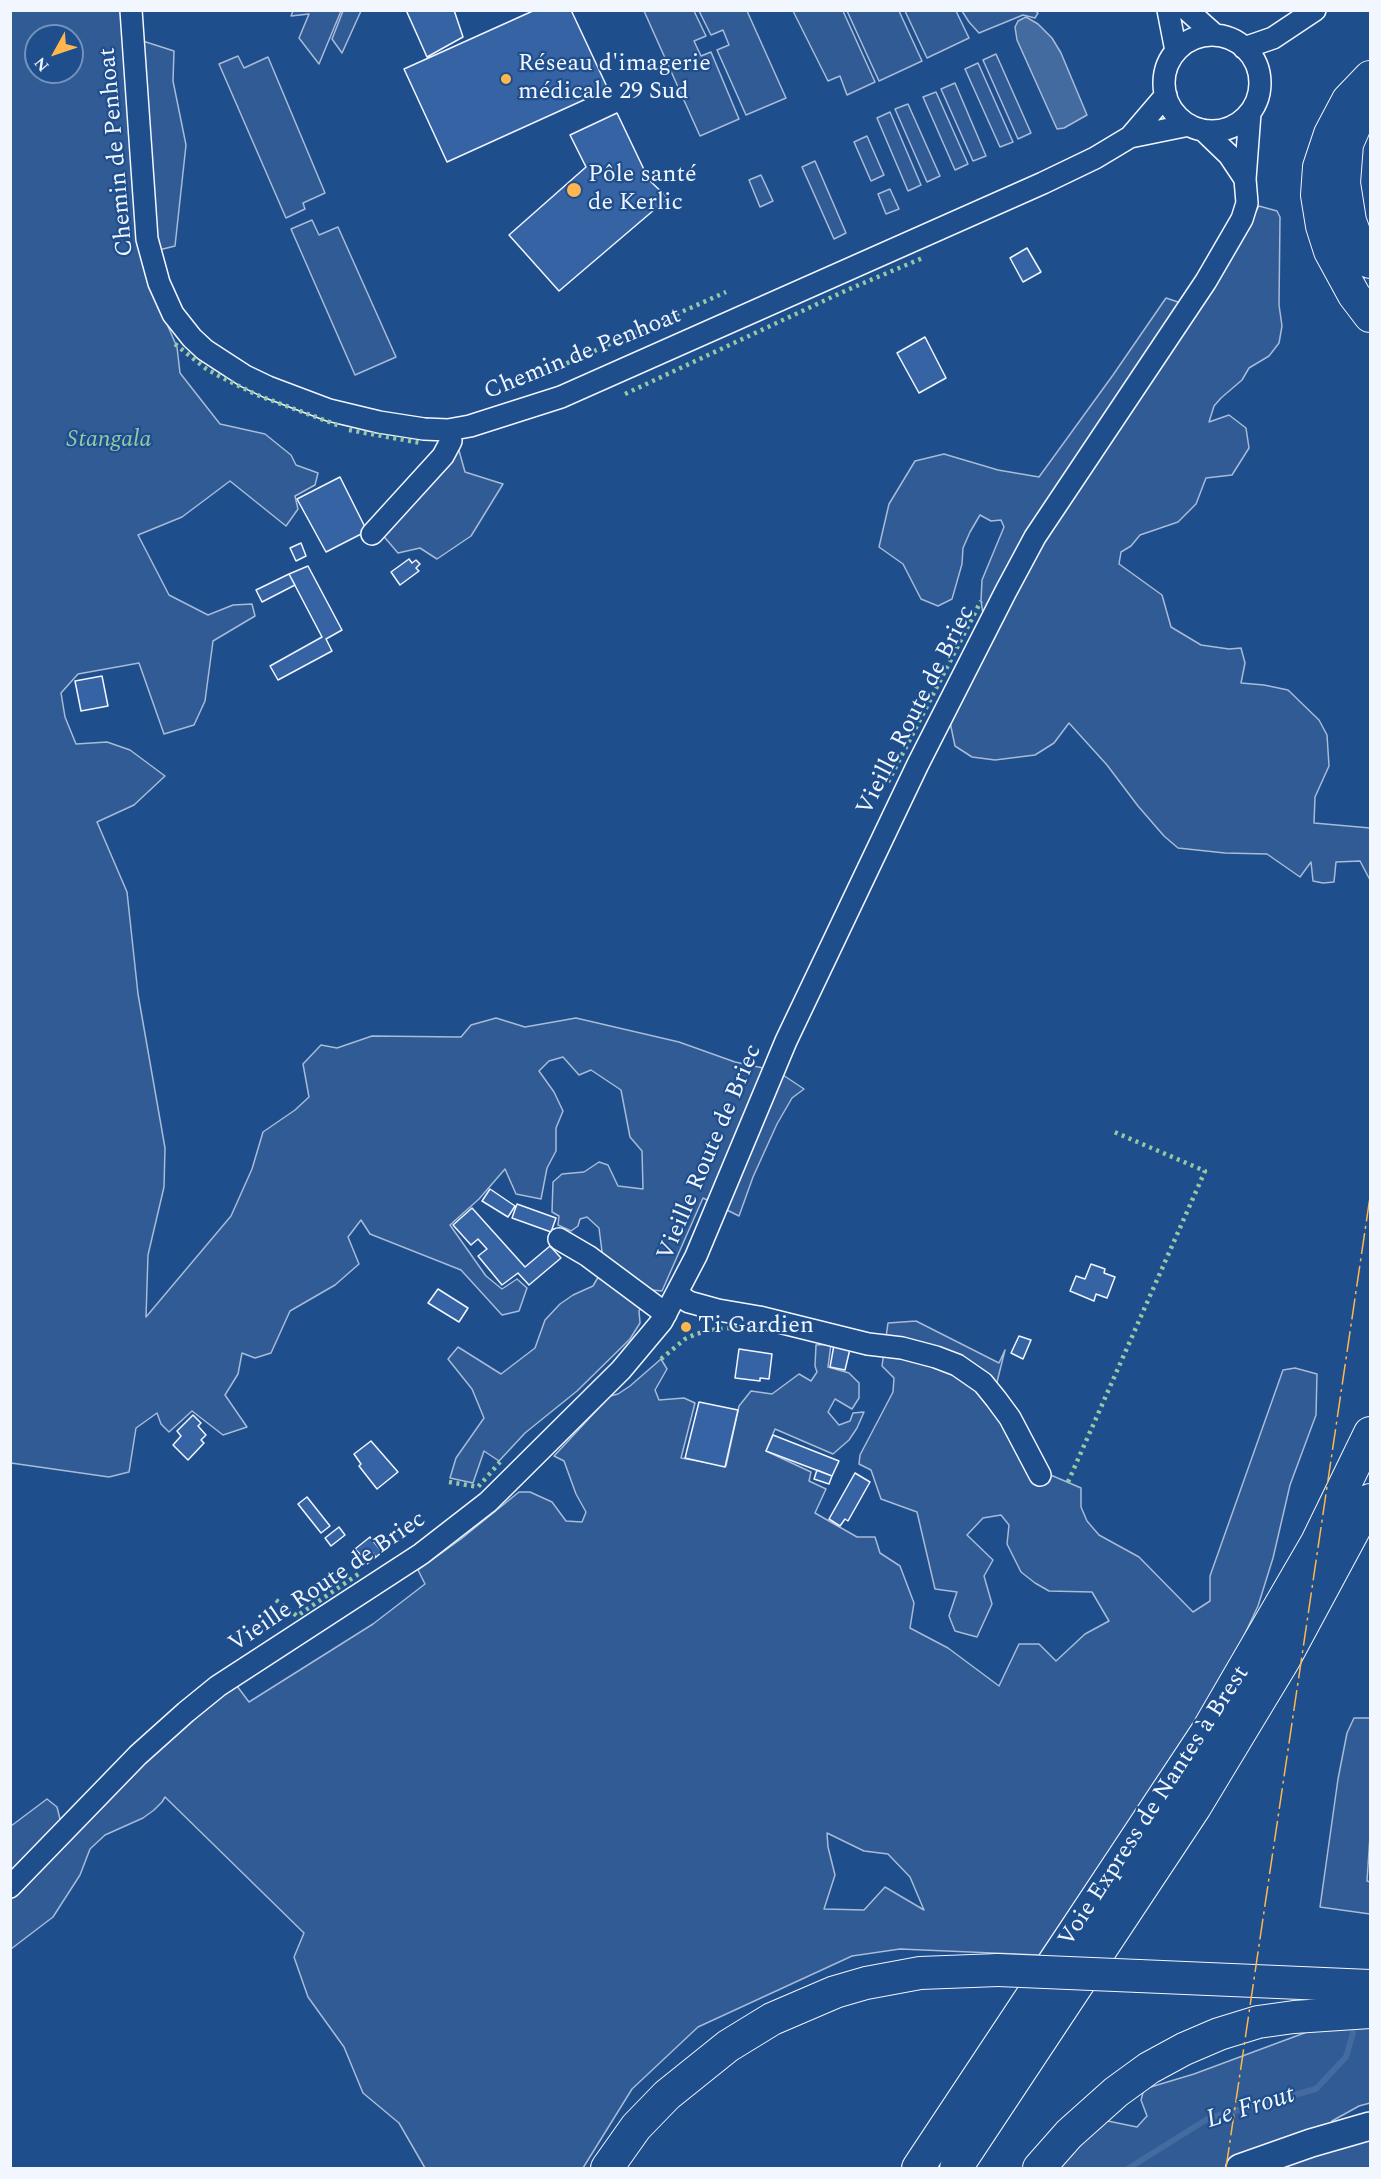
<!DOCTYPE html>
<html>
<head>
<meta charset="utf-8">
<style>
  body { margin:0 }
  #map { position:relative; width:1381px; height:2179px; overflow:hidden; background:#1f4e8c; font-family:Spectral,serif }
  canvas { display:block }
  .frame { position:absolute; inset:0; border:12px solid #f2f6ff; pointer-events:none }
  .north { position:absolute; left:24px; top:24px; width:60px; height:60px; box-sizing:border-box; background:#1f4e8c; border:2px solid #7391ba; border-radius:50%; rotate:230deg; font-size:16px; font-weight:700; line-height:24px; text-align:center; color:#f2f6ff }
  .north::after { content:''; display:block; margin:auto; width:21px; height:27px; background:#ffb74d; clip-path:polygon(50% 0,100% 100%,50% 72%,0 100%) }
</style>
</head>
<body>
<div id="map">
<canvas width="1381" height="2179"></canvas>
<div class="frame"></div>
<div class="north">N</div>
</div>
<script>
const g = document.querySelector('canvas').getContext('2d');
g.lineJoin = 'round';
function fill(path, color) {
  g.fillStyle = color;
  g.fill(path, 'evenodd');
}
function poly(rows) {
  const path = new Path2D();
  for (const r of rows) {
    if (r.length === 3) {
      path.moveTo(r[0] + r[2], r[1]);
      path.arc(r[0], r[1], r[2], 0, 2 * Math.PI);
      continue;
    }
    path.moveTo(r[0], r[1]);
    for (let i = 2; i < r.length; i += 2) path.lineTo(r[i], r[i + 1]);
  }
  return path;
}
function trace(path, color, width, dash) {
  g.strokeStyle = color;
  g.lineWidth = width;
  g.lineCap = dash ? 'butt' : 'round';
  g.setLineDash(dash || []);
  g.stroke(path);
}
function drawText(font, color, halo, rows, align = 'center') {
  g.font = font + ' Spectral,serif';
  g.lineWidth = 4.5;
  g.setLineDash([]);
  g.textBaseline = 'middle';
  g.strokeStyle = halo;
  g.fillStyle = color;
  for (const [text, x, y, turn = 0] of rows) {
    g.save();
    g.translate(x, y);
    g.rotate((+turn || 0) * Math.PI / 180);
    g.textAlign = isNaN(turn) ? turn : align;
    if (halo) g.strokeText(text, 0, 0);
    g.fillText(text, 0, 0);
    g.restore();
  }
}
const built = poly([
  [11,11,122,11,124,35,174,51,173,81,186,145,175,246,163,249,144,247,153,292,177,347,180,373,220,424,265,434,291,455,296,465,318,473,315,485,295,496,298,509,286,526,230,481,182,517,138,535,169,595,208,615,233,605,252,604,255,616,213,641,205,701,194,725,164,734,139,663,78,674,61,693,65,717,76,744,107,742,130,750,165,776,134,805,97,822,127,892,138,994,165,1148,164,1187,148,1255,146,1317,231,1216,252,1169,263,1132,295,1110,309,1097,303,1064,321,1045,337,1048,372,1036,461,1037,471,1025,496,1018,525,1027,576,1018,679,1042,735,1062,777,1071,804,1089,792,1098,777,1124,753,1177,739,1216,703,1198,662,1291,652,1290,639,1311,640,1323,630,1339,577,1391,525,1433,499,1461,484,1451,473,1483,450,1478,456,1458,484,1418,472,1389,448,1359,458,1347,501,1374,535,1348,545,1320,560,1304,573,1295,593,1286,604,1267,599,1228,587,1217,580,1219,578,1226,571,1231,558,1225,559,1216,552,1212,553,1182,562,1174,584,1172,599,1162,608,1165,618,1186,643,1189,642,1151,630,1137,621,1090,591,1070,579,1075,563,1057,549,1061,539,1071,554,1092,563,1111,556,1128,556,1151,547,1168,541,1199,516,1194,505,1169,479,1199,450,1225,486,1276,502,1289,517,1279,527,1288,519,1311,502,1315,461,1270,370,1234,361,1220,348,1237,359,1264,335,1285,290,1311,271,1353,255,1358,242,1353,238,1374,225,1395,247,1427,223,1435,192,1411,169,1432,161,1424,157,1413,136,1428,129,1472,109,1477,11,1463,11,11],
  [36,36,72,36,72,72,36,72,36,36],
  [293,11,341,11,319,64,299,38,309,14,291,16,293,11],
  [343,11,361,11,342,53,332,39,343,11],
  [644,11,694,11,706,36,694,41,701,56,711,52,739,119,700,136,644,11],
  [699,11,747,11,786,98,746,115,717,50,729,45,723,30,711,35,699,11],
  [793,11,843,11,875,82,847,95,840,76,828,81,793,11],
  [847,11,899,11,922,61,879,81,847,11],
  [905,11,956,11,969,38,927,58,905,11],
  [1035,11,1038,13,1035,18,1023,15,979,33,969,22,962,11,1035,11],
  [996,54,1031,133,1018,139,983,60,996,54],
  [238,56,244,68,268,57,325,193,303,203,305,209,286,218,219,64,238,56],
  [978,63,1013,142,1000,147,965,69,978,63],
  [955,83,986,156,973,161,941,89,955,83],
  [936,92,968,164,955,170,923,97,936,92],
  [908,104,940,176,927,182,895,109,908,104],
  [890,112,921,185,908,191,877,118,890,112],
  [867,136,884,175,871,181,854,142,867,136],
  [815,161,846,233,834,239,802,167,815,161],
  [761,175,773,201,760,207,749,180,761,175],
  [890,189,899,209,886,214,878,194,890,189],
  [1259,206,1277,211,1280,217,1279,305,1282,326,1279,343,1269,356,1249,368,1242,380,1221,398,1214,406,1209,422,1229,415,1246,428,1249,448,1232,475,1206,478,1196,504,1178,522,1140,535,1131,546,1121,552,1119,564,1162,595,1171,627,1201,645,1229,649,1241,648,1245,663,1241,683,1264,685,1288,690,1319,720,1327,735,1329,766,1315,797,1314,823,1370,828,1370,880,1360,861,1336,862,1334,882,1323,883,1313,881,1311,862,1300,877,1267,854,1225,853,1178,848,1164,836,1138,806,1107,765,1069,723,1054,743,1035,755,995,760,972,757,955,746,950,722,987,640,981,601,982,580,1004,527,1001,520,991,521,980,515,970,532,963,548,962,564,952,599,938,606,921,599,903,564,879,547,889,504,915,461,944,454,998,470,1039,477,1113,375,1166,298,1196,308,1259,206],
  [312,220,319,235,338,227,396,357,355,375,291,229,312,220],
  [458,447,465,472,503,484,471,536,437,559,420,548,398,553,380,532,458,447],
  [916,1321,999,1363,1005,1350,992,1402,1032,1467,1081,1488,1081,1507,1087,1521,1099,1535,1139,1557,1193,1612,1210,1601,1210,1576,1283,1370,1295,1368,1317,1374,1316,1415,1290,1485,1273,1558,1258,1606,1242,1640,1213,1694,1150,1794,1109,1851,1039,1955,900,1949,852,1956,698,2027,632,2089,583,2168,425,2168,399,2123,363,2093,344,2047,308,1997,294,1957,304,1933,165,1797,162,1802,154,1810,143,1818,105,1835,90,1849,80,1875,53,1917,11,1949,11,1826,47,1799,57,1807,65,1839,196,1713,237,1686,249,1702,373,1624,425,1584,418,1570,461,1539,519,1492,530,1492,552,1502,566,1521,582,1522,586,1512,576,1494,564,1461,554,1456,610,1396,618,1394,630,1386,661,1359,667,1369,655,1390,659,1400,684,1398,695,1403,681,1458,726,1466,739,1406,751,1391,772,1394,799,1374,811,1381,817,1372,815,1366,816,1345,831,1344,828,1367,849,1373,859,1383,859,1398,852,1409,835,1399,828,1412,839,1425,850,1421,853,1413,864,1412,857,1428,849,1440,833,1454,775,1429,766,1451,811,1472,809,1481,826,1489,815,1513,857,1537,875,1537,880,1553,900,1566,914,1603,910,1628,948,1648,999,1686,1019,1644,1039,1644,1056,1661,1085,1634,1109,1621,1092,1592,1049,1591,1035,1583,1021,1572,1007,1544,1009,1525,1001,1515,983,1518,967,1535,993,1560,984,1576,992,1604,977,1637,955,1631,949,1616,957,1592,935,1589,917,1512,881,1499,871,1470,859,1464,860,1455,893,1392,894,1378,882,1366,888,1323,916,1321],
  [827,1833,864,1851,888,1854,910,1877,924,1910,885,1887,864,1910,824,1909,835,1875,828,1847,827,1833],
  [1354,1718,1370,1718,1370,1836,1367,1881,1370,1882,1370,1914,1320,1907,1338,1779,1347,1733,1354,1718],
  [1360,2026,1370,2027,1370,2103,1359,2106,1332,2121,1341,2149,1370,2140,1370,2168,1048,2168,1098,2119,1137,2127,1147,2116,1141,2100,1144,2089,1194,2074,1307,2032,1360,2026]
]);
const water = poly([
  [1026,17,1038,24,1052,38,1061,53,1087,115,1064,128,1057,129,1017,40,1015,27,1018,21,1026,17]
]);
const stream = poly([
  [1129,2168,1209,2118,1316,2089,1346,2057,1353,2033]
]);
const building = poly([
  [454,10,463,37,427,57,406,10,454,10],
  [535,10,571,10,608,89,447,162,404,69,535,10],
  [617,113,649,180,668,198,559,291,509,235,586,167,570,135,617,113],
  [1027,248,1041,272,1023,282,1010,258,1027,248],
  [925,337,946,378,919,393,897,353,925,337],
  [340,477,367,531,326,552,297,499,340,477],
  [301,543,306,556,296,561,290,548,301,543],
  [409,559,412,563,416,560,420,564,416,568,419,571,400,585,391,572,409,559],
  [308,566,342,630,326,639,332,651,278,680,270,666,322,637,289,574,308,566],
  [289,574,295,585,262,602,256,590,289,574],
  [102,676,108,706,81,711,75,681,102,676],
  [490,1189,515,1206,508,1217,482,1201,490,1189],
  [517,1204,556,1218,551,1232,512,1218,517,1204],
  [472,1208,525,1267,550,1246,561,1258,529,1285,518,1273,502,1285,478,1256,487,1249,478,1239,471,1245,453,1225,472,1208],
  [1091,1264,1105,1269,1104,1273,1115,1277,1107,1298,1096,1294,1094,1301,1070,1291,1076,1276,1085,1279,1091,1264],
  [438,1289,468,1308,459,1322,428,1303,438,1289],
  [1019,1336,1031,1340,1023,1359,1011,1353,1019,1336],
  [834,1345,850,1349,845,1370,830,1367,834,1345],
  [739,1349,772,1354,769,1379,760,1378,760,1381,735,1378,739,1349],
  [699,1402,738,1410,725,1467,685,1458,699,1402],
  [193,1415,201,1423,198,1426,206,1435,201,1440,204,1443,188,1460,173,1445,181,1436,177,1431,193,1415],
  [773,1435,839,1461,832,1476,766,1451,773,1435],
  [371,1441,398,1472,377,1489,359,1466,361,1464,354,1454,371,1441],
  [817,1470,832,1476,829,1484,814,1479,817,1470],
  [855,1473,870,1482,848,1521,845,1519,840,1526,829,1519,855,1473],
  [307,1497,330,1526,321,1533,298,1504,307,1497],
  [339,1527,345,1535,331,1546,325,1538,339,1527],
  [370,1537,382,1552,376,1557,370,1550,362,1556,355,1549,370,1537],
  [370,1550,376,1557,367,1564,362,1556,370,1550]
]);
const minor = poly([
  [131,10,147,239,159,283,173,314,192,338,205,350,245,376,268,387,329,410,379,422,424,429,448,430,470,426,561,397,1043,183,1095,158,1130,137,1166,95],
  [1168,10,1176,51],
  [1187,10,1215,35],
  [1212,83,48],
  [1244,48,1273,38,1315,10],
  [1203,130,1229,155,1245,179],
  [1130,137,1189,125],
  [372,534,443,456,451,441,448,430],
  [559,1239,588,1256,666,1314],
  [677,1294,689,1302,718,1310,759,1317,868,1344,902,1348,936,1357,957,1365,983,1383,996,1399,1010,1418,1040,1475],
  [10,1887,138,1755,186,1712,218,1686,421,1554,488,1502,621,1370,662,1321,696,1256,786,1041,918,764,1006,591,1035,537,1206,281,1242,219,1247,203,1245,179,1250,113]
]);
const major = poly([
  [1240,2168,1311,2143,1370,2126]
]);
const highway = poly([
  [1370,77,1348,100,1330,134,1319,167,1317,195,1322,226,1330,251,1354,295,1370,316],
  [1361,112,1347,144,1344,183,1350,221,1358,243,1370,262],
  [1139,1976,1370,1986],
  [607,2168,636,2127,667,2095,728,2046,772,2019,835,1992,866,1983,920,1973,998,1970],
  [918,2168,1206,1733,1317,1542,1370,1433],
  [956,2168,1195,1807,1285,1658,1370,1500],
  [1039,2168,1069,2134,1116,2092,1149,2068,1184,2049,1219,2034,1258,2022,1294,2017,1370,2012]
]);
const highwayBridge = poly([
  [998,1970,1139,1976]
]);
const hedge = poly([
  [175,344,205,368,219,376,257,395,340,426],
  [511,386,545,373,726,292],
  [625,394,847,290,925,257],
  [349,430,421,443],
  [888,782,981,601],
  [661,1359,685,1339,696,1334,711,1330,740,1327],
  [449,1482,478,1487,500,1462],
  [1068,1482,1205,1171,1112,1131],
  [276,1600,297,1616,360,1573]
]);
const power = poly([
  [1226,2168,1370,1197]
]);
const markers = [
  [506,79,6,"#ffb74d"],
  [574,190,8,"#ffb74d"],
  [686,1327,6,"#ffb74d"]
];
const poiNames = [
  ["Réseau d'imagerie",518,65],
  ["médicale 29 Sud",518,93],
  ["Pôle santé",588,176],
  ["de Kerlic",588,204],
  ["Ti Gardien",698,1327]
];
const streetNames = [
  ["Chemin de Penhoat",118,152,-95],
  ["Chemin de Penhoat",583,355,-22],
  ["Vieille Route de Briec",917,711,-63],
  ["Vieille Route de Briec",711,1153,-67],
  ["Vieille Route de Briec",328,1583,-34],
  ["Voie Express de Nantes à Brest",1155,1807,-57]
];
const parkNames = [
  ["Stangala",109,441]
];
const waterNames = [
  ["Le Frout",1251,2109,-17]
];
fill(built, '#305b95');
trace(built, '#a8bbd7', 1.5);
fill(water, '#446ba0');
trace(water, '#a8bbd7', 1.5);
trace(stream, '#446ba0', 6);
fill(building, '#3563a3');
trace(building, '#f2f6ff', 1.5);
trace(minor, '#f2f6ff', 24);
trace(major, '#f2f6ff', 30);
trace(highway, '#f2f6ff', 34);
trace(minor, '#1f4e8c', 21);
trace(major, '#1f4e8c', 27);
trace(highway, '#1f4e8c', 32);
trace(highwayBridge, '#f2f6ff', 34, []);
trace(highwayBridge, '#1f4e8c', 32);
trace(hedge, '#97c8a6', 4.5, [3, 4.5]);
trace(power, '#ffb74d', 1.5, [21, 4.5, 3, 4.5]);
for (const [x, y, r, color] of markers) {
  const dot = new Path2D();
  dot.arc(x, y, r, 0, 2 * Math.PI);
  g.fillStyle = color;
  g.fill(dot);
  trace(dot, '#1f4e8c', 2);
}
drawText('24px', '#f2f6ff', '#1f4e8c', poiNames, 'left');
drawText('24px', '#f2f6ff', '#1f4e8c', streetNames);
drawText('italic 24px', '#97c8a6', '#1f4e8c', parkNames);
drawText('italic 26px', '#f2f6ff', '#1f4e8c', waterNames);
</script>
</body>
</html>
